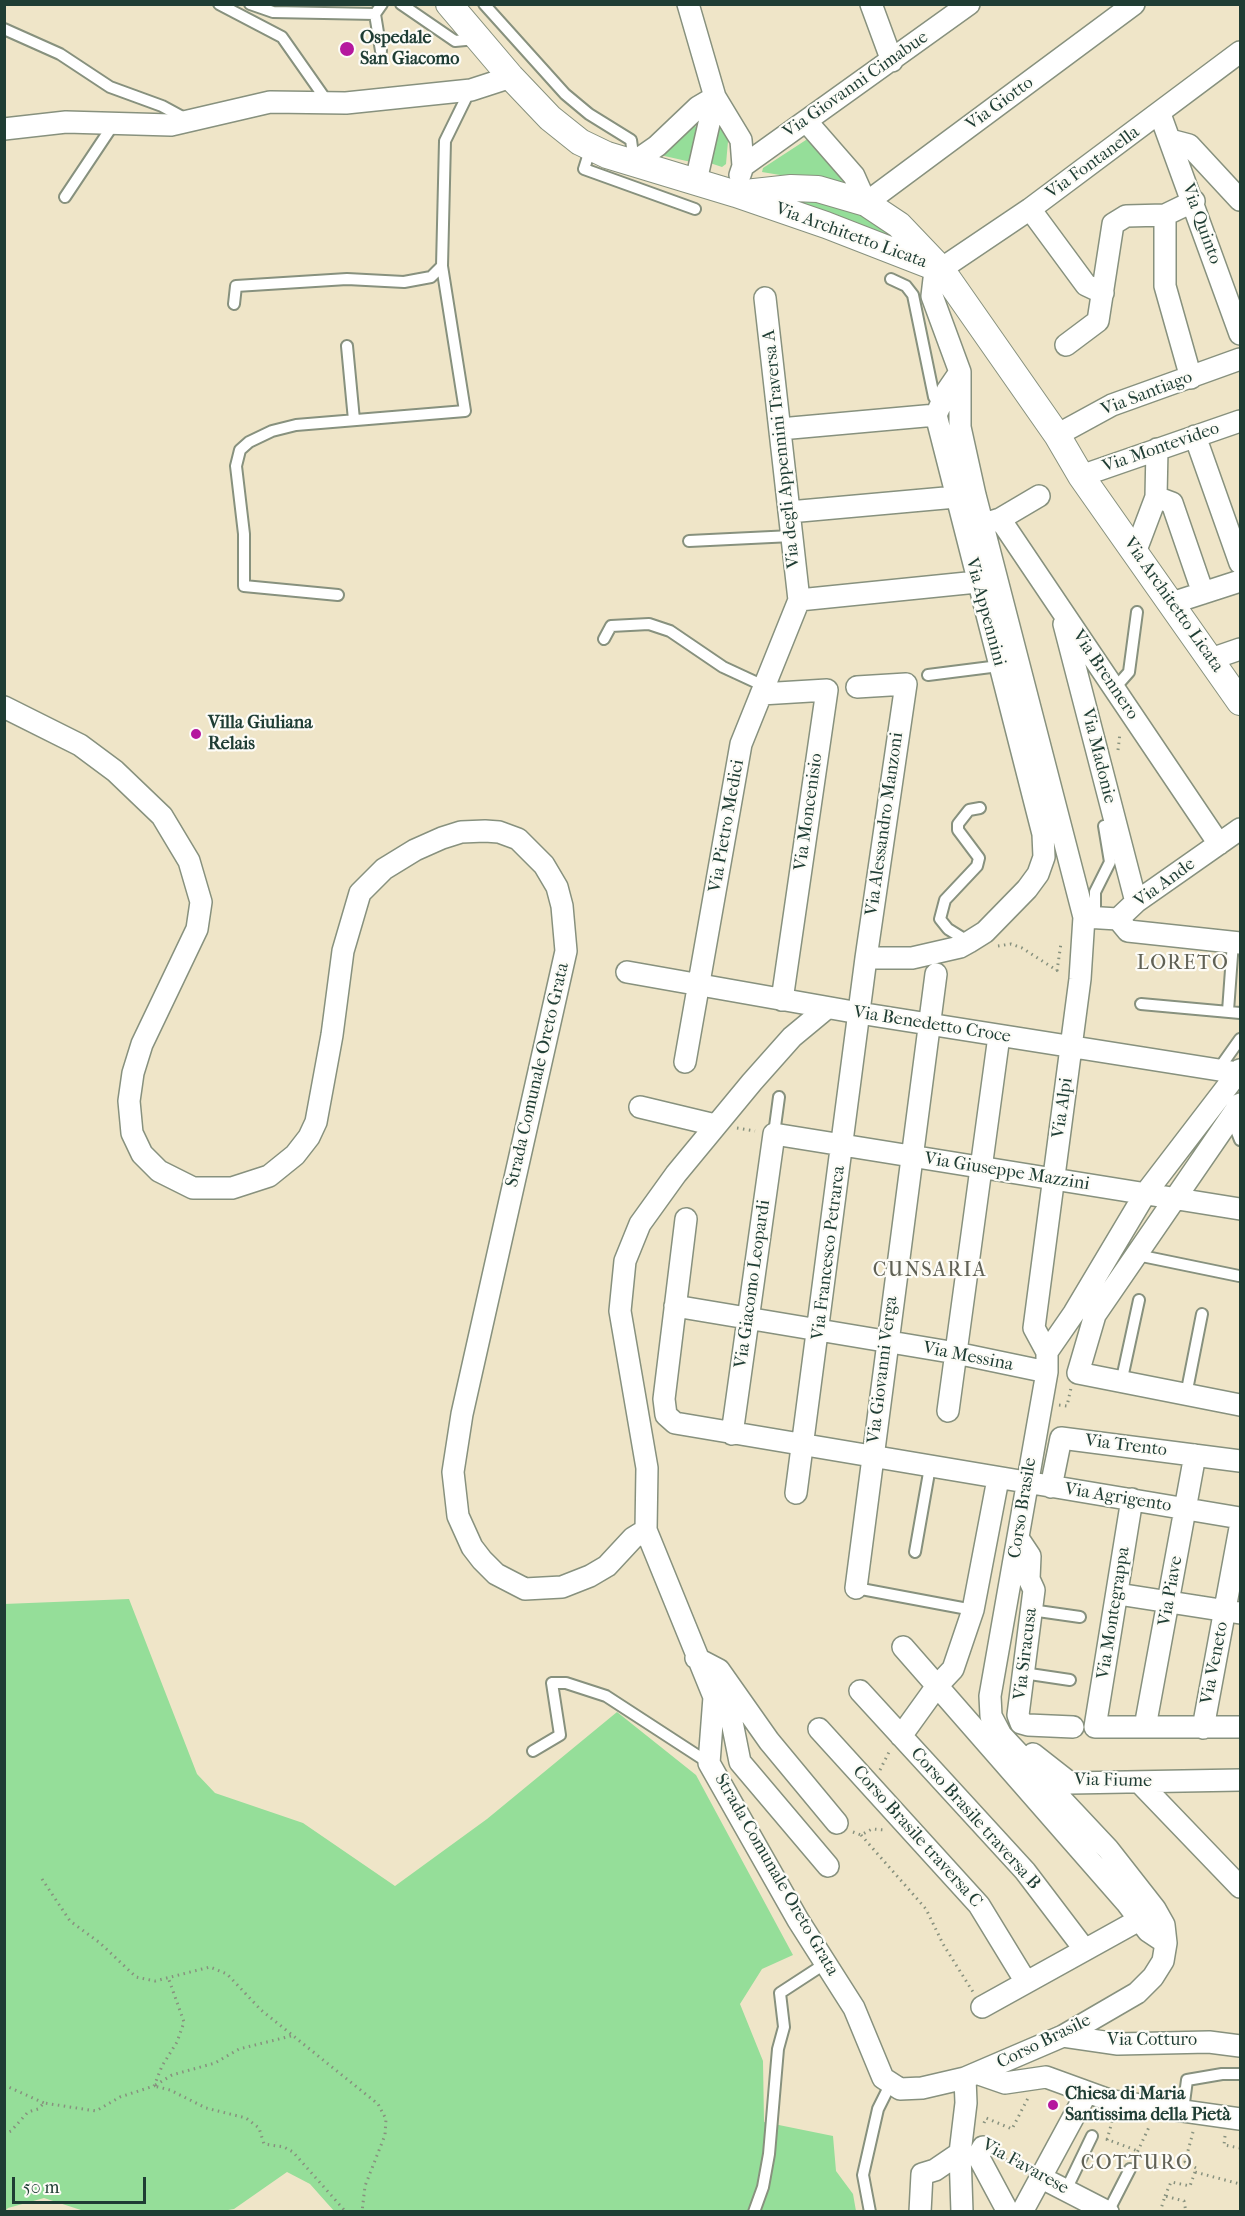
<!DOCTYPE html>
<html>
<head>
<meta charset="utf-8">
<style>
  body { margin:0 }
  #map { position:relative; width:1245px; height:2216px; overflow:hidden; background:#efe5c8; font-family:"IM FELL French Canon",serif }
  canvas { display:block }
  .frame { position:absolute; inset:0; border:6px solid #1f3d34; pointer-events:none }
  .scale { position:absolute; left:12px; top:2177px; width:134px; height:27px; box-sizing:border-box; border:3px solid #1f3d34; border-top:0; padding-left:8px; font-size:18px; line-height:21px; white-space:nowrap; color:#1f3d34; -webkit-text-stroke:4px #fdfcf7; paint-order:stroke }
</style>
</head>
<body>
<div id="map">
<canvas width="1245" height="2216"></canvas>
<div class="frame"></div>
<div class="scale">50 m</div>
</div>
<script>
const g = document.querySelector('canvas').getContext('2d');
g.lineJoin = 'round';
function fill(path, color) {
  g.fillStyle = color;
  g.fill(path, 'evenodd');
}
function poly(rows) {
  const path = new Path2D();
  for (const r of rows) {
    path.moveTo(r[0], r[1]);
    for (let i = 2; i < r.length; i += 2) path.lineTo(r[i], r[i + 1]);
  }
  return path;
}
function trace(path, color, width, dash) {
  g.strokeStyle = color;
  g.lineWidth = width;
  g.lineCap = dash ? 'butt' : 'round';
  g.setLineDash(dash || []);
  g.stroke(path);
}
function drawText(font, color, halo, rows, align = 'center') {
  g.font = font + ' "IM FELL French Canon",serif';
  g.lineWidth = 4.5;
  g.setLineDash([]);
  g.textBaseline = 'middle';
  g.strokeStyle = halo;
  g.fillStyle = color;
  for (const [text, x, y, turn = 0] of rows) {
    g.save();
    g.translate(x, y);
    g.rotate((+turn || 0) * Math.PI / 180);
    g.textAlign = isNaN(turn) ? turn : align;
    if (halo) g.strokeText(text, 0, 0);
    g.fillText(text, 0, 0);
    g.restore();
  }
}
const green = poly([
  [693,125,699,128,691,162,660,155],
  [718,125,729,130,726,164,722,167,710,163],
  [809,138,845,181,840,185,762,172,763,168],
  [803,198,848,208,893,229,890,236,886,237,800,205],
  [129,1599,197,1774,215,1793,303,1823,395,1886,487,1819,617,1712,696,1775,793,1955,762,1969,740,2004,763,2061,764,2122,833,2136,836,2171,853,2194,856,2211,334,2211,310,2184,287,2172,234,2209,222,2211,84,2211,44,2198,8,2208,5,2211,4,1604]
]);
const path = poly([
  [1118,750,1120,733],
  [998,946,1011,944,1022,948,1061,973],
  [1057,971,1061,943],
  [737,1128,755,1131],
  [1059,1405,1067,1406,1071,1388],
  [880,1770,889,1752],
  [853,1832,861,1835,872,1829,884,1830],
  [861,1835,926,1909,943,1944,973,1992],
  [42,1879,70,1921,100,1943,136,1977,155,1981,210,1967,227,1974,261,2010,378,2104,386,2119,385,2135,365,2186,362,2212],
  [291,2036,239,2049,215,2063,172,2075,154,2086,170,2090,206,2108,246,2118,259,2128,264,2144,284,2147,293,2152,346,2212],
  [4,2085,44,2103],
  [984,2123,986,2118,1012,2129,1028,2098],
  [1193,2132,1185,2162,1196,2168,1195,2172,1240,2184],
  [4,2134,11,2131,28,2112,38,2109,44,2103,96,2111,120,2097,154,2086,162,2066,177,2042,184,2022,168,1977],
  [1225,2136,1224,2145,1240,2148],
  [1106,2139,1138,2151],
  [1107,2140,1113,2118],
  [1000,2156,1023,2168],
  [1135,2157,1150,2125],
  [1165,2196,1171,2182,1190,2186,1195,2172],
  [1160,2212,1165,2196,1184,2201,1186,2212]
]);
const service = poly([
  [219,4,282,37,329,104],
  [250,4,273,12,375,14],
  [401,4,455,41,476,39],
  [484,4,565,94,589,114,631,140,634,162],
  [4,29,60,54,110,87,162,106,186,119],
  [381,51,375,14,382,4],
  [591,147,584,169,695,209],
  [65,197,115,122],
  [891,279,906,286,913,295,934,397,940,407],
  [234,304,236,286,347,279,404,282,431,277,442,266],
  [347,346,354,420],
  [689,541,792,536],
  [338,595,244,586,244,534,236,466,240,450,249,442,272,431,296,425,465,411,442,266,445,141,470,90],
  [604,639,611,626,649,624,670,631,723,667,764,686],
  [928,675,999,666],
  [1114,689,1129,672,1137,612],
  [1095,918,1095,892,1110,862,1104,826],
  [969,942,948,929,940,919,945,900,977,866,979,858,958,830,958,824,969,810,980,808],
  [1141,1004,1240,1013],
  [1228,1011,1233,942],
  [1218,1070,1240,1039],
  [1231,1117,1240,1140],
  [774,1134,779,1097],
  [1137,1255,1239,1276],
  [1121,1383,1139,1300],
  [1186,1395,1202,1314],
  [915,1552,930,1467],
  [856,1588,973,1610],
  [1031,1610,1080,1617],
  [1023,1673,1070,1680],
  [533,1751,560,1735,552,1683,566,1683,606,1696,709,1763],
  [1183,2110,1187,2080,1222,2074,1240,2074],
  [1066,2190,1092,2136],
  [754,2212,763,2187,769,2154,778,2049,784,2027,780,1993,826,1963],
  [870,2212,863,2175,878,2109,890,2085],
  [1108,2212,1130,2169]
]);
const minor = poly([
  [688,4,715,97,741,140,743,166,740,175],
  [871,4,892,61],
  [1160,114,1240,334],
  [806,121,854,176,866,203,1134,4],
  [4,129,66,122,171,125,270,102,346,103,471,90,511,77],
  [1170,140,1189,145,1240,200],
  [634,162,657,146,698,107,715,97],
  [743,166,969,4],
  [696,181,715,97],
  [1030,209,1086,285,1103,293],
  [1066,345,1098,321,1113,224,1126,216,1165,215],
  [1191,378,1165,286,1165,215,1194,201],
  [780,429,936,415],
  [1057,435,1112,405,1240,359],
  [1195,436,1240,563],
  [1081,476,1240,421],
  [1156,497,1172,503,1203,593],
  [789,512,956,497],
  [1000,519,1039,496],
  [984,524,1000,519,1219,844],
  [1136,550,1156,497,1157,449],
  [799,600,977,582],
  [1172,603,1240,581],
  [1064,624,1136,902],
  [1211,659,1240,649],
  [761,694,827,690,782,1000],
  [4,707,80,745,115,771,162,816,189,861,201,902,197,929,142,1044,133,1073,129,1101,132,1133,142,1154,159,1171,193,1188,232,1188,269,1176,295,1155,309,1137,316,1122,332,1035,343,951,360,893,384,869,415,850,442,838,461,832,485,831,499,832,518,839,544,865,557,887,562,906,566,951,462,1414,453,1472,458,1516,472,1547,482,1560,496,1574,525,1589,562,1587,590,1576,607,1566,633,1538,646,1530],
  [1084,917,1118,919,1136,902,1240,829],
  [1118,919,1128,931,1240,943],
  [866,958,912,958,960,947,969,942,985,932,1027,889,1038,874,1044,857,1043,834,936,415,947,391,960,372],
  [627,972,859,1013,1238,1073],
  [827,1008,792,1037,752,1082,676,1174,640,1224,625,1261,620,1311,647,1468,646,1530,714,1697,709,1763,798,1920,854,2008,883,2078,900,2089,922,2088,965,2078,1063,2036,1137,1993,1153,1977,1163,1961,1166,1943,1164,1925,1155,1909,1108,1849,1001,1735,991,1716,990,1696,1047,1372,1047,1352,1074,1313,1145,1194,1240,1070],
  [685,1062,741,744,799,600,765,298],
  [1240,1104,1095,1315,1078,1373,1240,1405],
  [640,1107,715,1125],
  [686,1219,664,1399,666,1415,675,1423,1240,1518],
  [675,1306,956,1353,1047,1372],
  [1047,1352,1034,1328,1080,979,1084,917,975,495,960,427,960,372,932,296,934,279,941,269,1030,209,1240,52],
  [948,1411,999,1036],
  [732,1434,774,1134,1240,1209],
  [1051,1487,1061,1438,1240,1461],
  [796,1493,866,958,906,684,857,687],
  [1132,1499,1095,1727,1239,1727],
  [1018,1538,1030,1556,1029,1579,1034,1590,1018,1715,1021,1723,1028,1725,1073,1727],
  [856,1588,936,974],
  [1118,1594,1240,1613],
  [903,1647,1126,1902,1148,1931,1166,1943],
  [696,1658,719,1670,769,1741,837,1823],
  [860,1691,1025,1871,1085,1950],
  [714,1697,731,1717,740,1762,828,1866],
  [1145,1727,1195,1455],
  [1203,1728,1240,1528],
  [819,1729,979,1905,1026,1982],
  [901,1736,937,1686,953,1669,973,1610,998,1479],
  [1033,1754,1070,1783,1240,1780],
  [1140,1783,1240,1887],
  [982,2007,1139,1920],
  [1063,2036,1118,2044,1209,2042,1240,2046],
  [979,2074,1005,2083,1046,2077,1112,2101,1240,2119],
  [983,2147,978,2156,1008,2212],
  [1040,2177,1108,2212],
  [920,2212,922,2174,935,2170,960,2153],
  [962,2212,960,2153,966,2103,965,2078],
  [1022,2212,1087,2092]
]);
const tertiary = poly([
  [449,4,511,77,550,118,580,142,607,155,736,194,826,225,934,267],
  [736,194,791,188,818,189,866,203,899,225,941,269,1057,435,1081,476,1240,702]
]);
const markers = [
  [347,49,8,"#b5179e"],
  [196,734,6,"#b5179e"],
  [1053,2105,6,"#b5179e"]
];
const poiNames = [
  ["Ospedale",360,39],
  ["San Giacomo",360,60],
  ["Villa Giuliana",208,724],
  ["Relais",208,745],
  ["Chiesa di Maria",1065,2095],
  ["Santissima della Pietà",1065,2116]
];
const streetNames = [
  ["Via Giovanni Cimabue",856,85,-35],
  ["Via Giotto",1000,104,-36],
  ["Via Fontanella",1093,163,-36],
  ["Via Quinto",1201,224,70],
  ["Via Architetto Licata",851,236,20],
  ["Via Santiago",1147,394,-21],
  ["Via Montevideo",1161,448,-19],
  ["Via degli Appennini Traversa A",782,449,-96],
  ["Via Architetto Licata",1173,605,55],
  ["Via Appennini",985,612,75],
  ["Via Brennero",1105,675,56],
  ["Via Madonie",1098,756,76],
  ["Via Moncenisio",809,812,-82],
  ["Via Alessandro Manzoni",885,824,-82],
  ["Via Pietro Medici",727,826,-80],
  ["Via Ande",1165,883,-36],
  ["Via Benedetto Croce",932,1025,9],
  ["Strada Comunale Oreto Grata",538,1075,-77],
  ["Via Alpi",1063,1108,-82],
  ["Via Giuseppe Mazzini",1007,1172,9],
  ["Via Francesco Petrarca",829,1253,-83],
  ["Via Giacomo Leopardi",753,1284,-82],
  ["Via Messina",968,1357,11],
  ["Via Giovanni Verga",883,1370,-83],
  ["Via Trento",1126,1446,7],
  ["Via Agrigento",1118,1498,9],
  ["Corso Brasile",1023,1508,-81],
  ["Via Piave",1171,1591,-80],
  ["Via Montegrappa",1114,1613,-81],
  ["Via Siracusa",1026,1654,-83],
  ["Via Veneto",1215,1663,-79],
  ["Via Fiume",1113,1781,1],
  ["Corso Brasile traversa B",975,1819,48],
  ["Corso Brasile traversa C",917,1837,48],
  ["Strada Comunale Oreto Grata",776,1875,60],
  ["Via Cotturo",1152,2041],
  ["Corso Brasile",1044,2042,-26],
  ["Via Favarese",1025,2167,29]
];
const neighbourhoodNames = [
  ["LORETO",1183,964],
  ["CUNSARIA",930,1271],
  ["COTTURO",1137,2164]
];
fill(green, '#95de99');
trace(service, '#87917e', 14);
trace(minor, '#87917e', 24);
trace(tertiary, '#87917e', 28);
trace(path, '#87917e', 3, [1.5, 4.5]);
trace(service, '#fff', 10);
trace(minor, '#fff', 21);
trace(tertiary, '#fff', 26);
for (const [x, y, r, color] of markers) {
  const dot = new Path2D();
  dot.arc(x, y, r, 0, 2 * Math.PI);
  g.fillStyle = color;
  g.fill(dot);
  trace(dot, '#fdfcf7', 2);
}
drawText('bold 18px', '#1f3d34', '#fdfcf7', poiNames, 'left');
drawText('18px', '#1f3d34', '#fdfcf7', streetNames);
g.letterSpacing = '1.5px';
drawText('20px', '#606155', '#fdfcf7', neighbourhoodNames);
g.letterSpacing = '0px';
</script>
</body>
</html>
